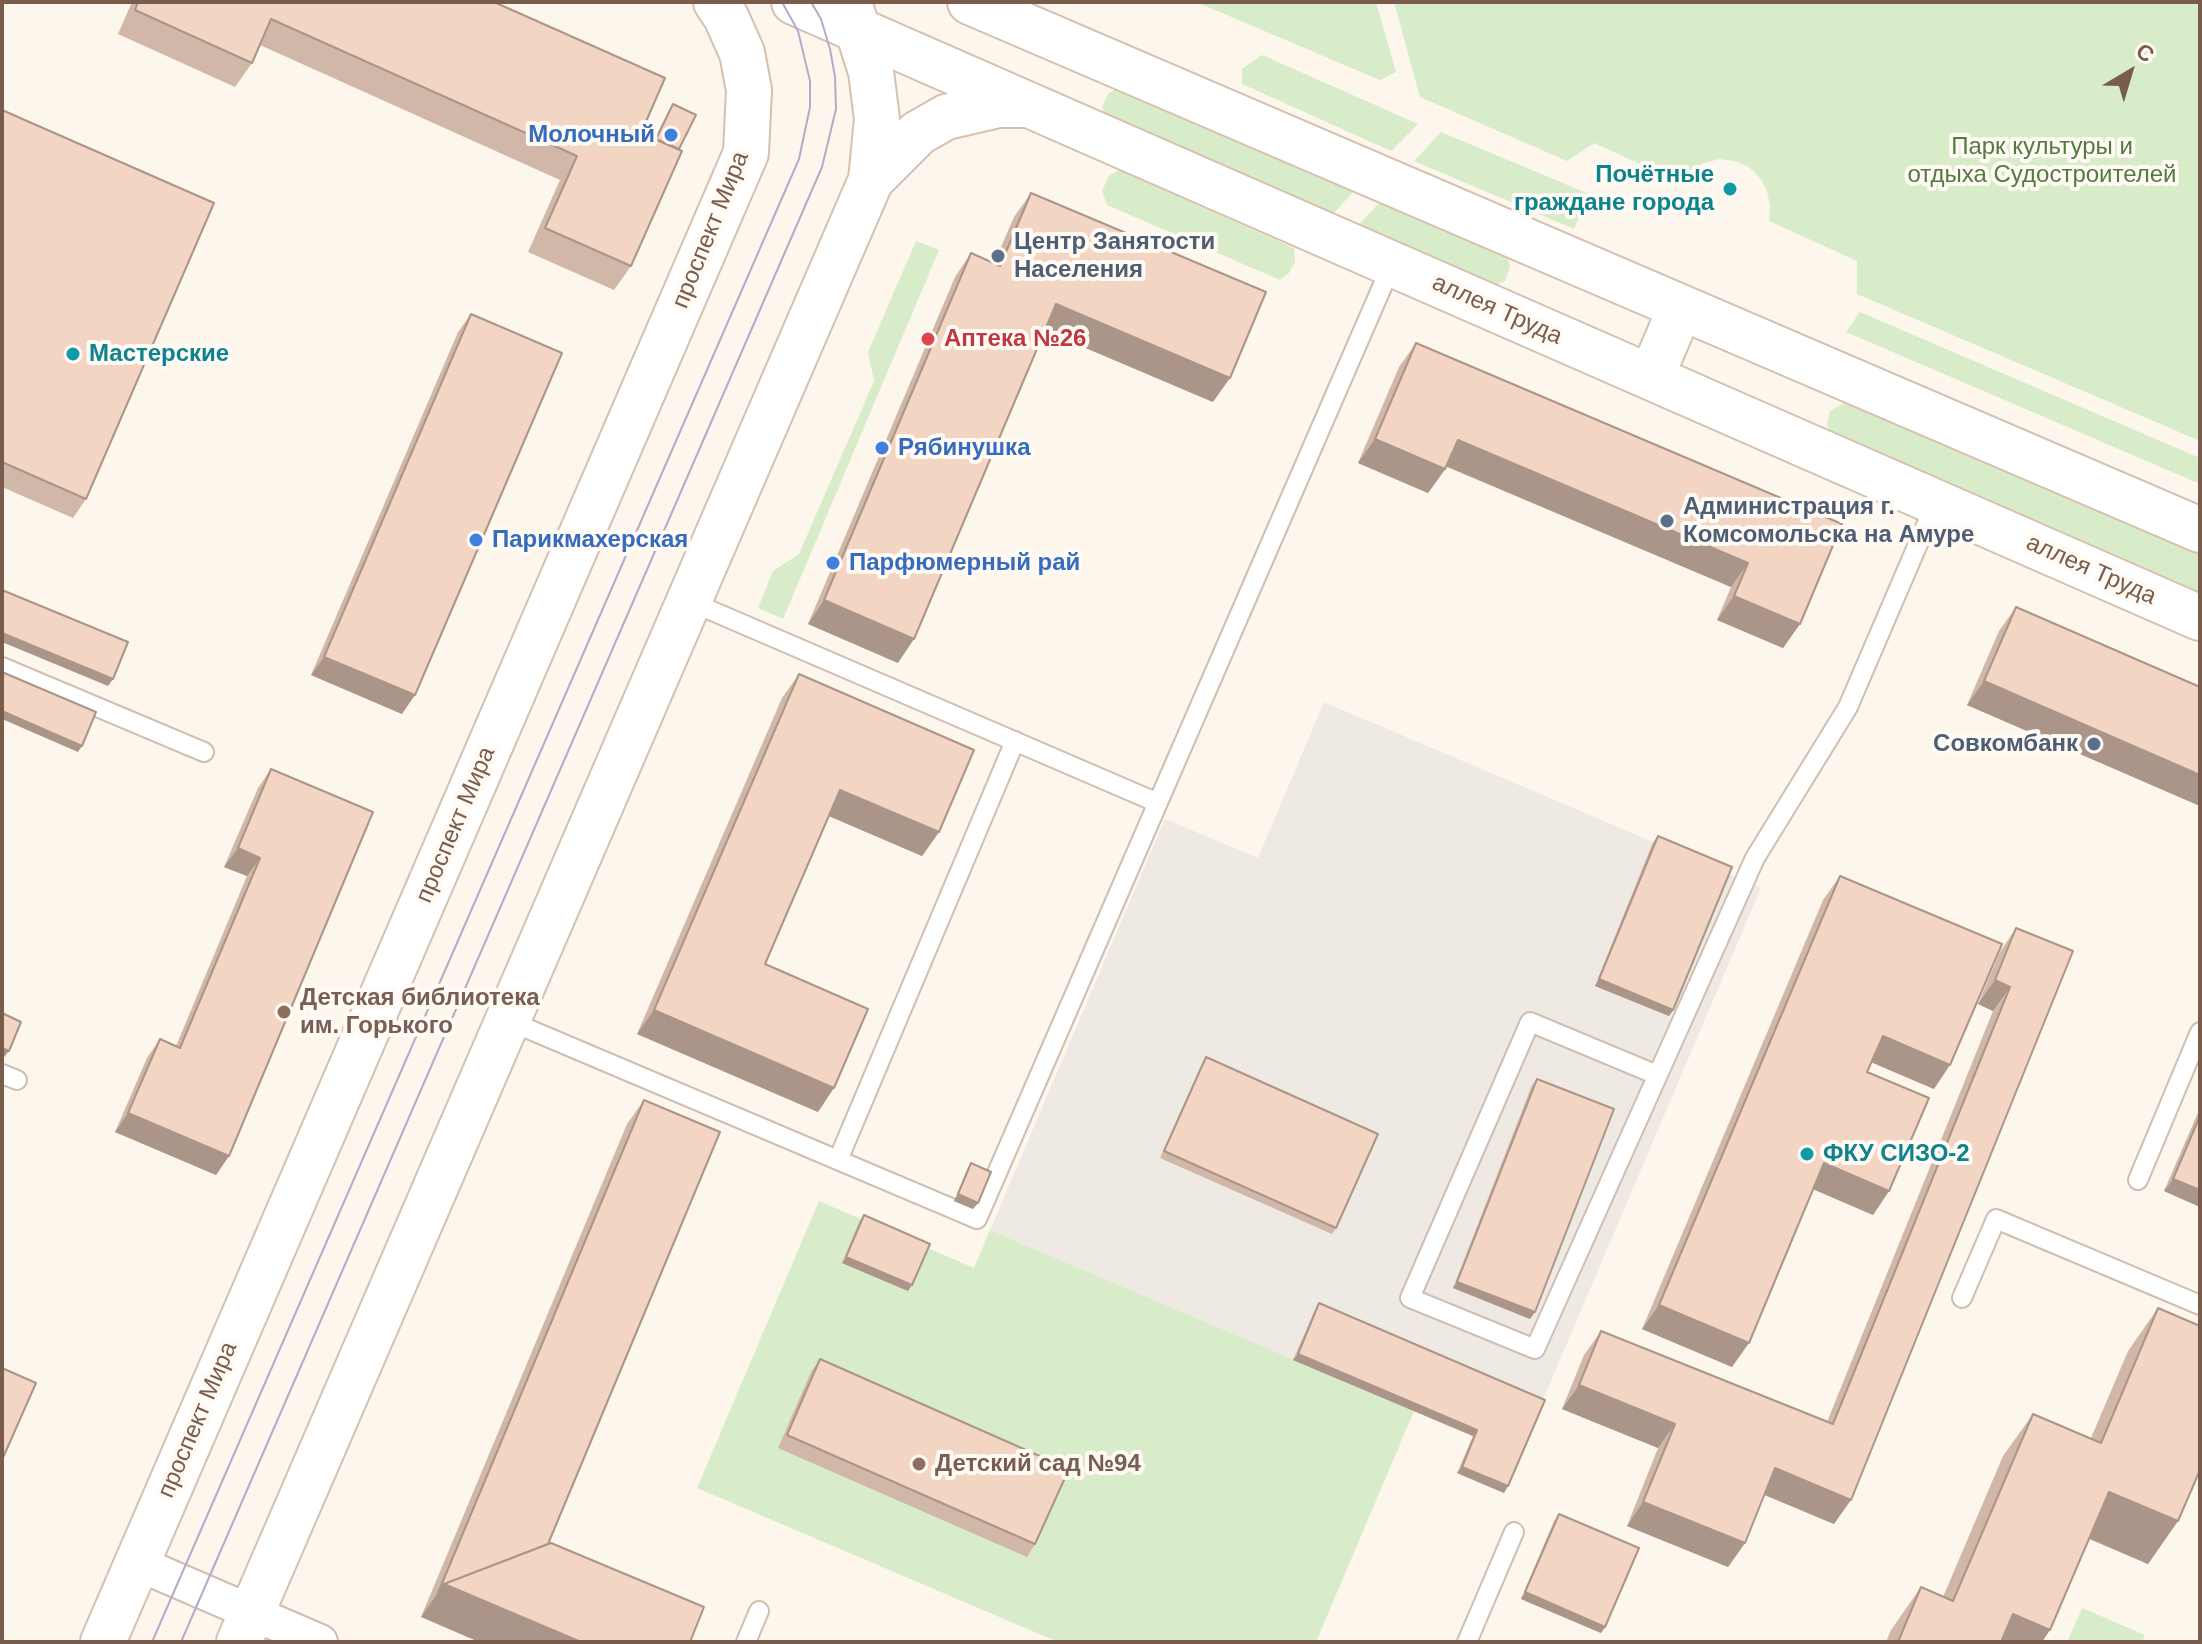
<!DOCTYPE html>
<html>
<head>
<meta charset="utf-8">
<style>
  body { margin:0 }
  #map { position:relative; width:2202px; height:1644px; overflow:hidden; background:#fdf6ec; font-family:Arial,sans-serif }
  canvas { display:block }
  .frame { position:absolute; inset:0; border:4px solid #7a5c4d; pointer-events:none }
  .north { position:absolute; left:2090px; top:32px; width:80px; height:80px; -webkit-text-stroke:6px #fffaf3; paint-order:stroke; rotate:38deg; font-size:22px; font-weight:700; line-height:32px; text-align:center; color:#7a5c4d }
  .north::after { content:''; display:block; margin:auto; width:28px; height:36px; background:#7a5c4d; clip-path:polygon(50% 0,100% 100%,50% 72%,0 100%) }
</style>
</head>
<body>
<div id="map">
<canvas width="2202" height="1644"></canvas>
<div class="frame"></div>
<div class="north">С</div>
</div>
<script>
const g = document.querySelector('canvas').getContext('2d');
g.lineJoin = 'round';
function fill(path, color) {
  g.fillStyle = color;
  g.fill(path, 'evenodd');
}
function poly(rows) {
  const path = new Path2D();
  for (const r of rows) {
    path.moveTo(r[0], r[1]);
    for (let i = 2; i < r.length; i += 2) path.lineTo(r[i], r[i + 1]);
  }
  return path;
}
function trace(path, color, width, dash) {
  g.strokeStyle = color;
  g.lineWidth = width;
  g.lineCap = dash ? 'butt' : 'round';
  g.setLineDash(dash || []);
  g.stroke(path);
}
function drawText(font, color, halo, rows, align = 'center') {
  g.font = font + ' Arial,sans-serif';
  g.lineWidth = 8;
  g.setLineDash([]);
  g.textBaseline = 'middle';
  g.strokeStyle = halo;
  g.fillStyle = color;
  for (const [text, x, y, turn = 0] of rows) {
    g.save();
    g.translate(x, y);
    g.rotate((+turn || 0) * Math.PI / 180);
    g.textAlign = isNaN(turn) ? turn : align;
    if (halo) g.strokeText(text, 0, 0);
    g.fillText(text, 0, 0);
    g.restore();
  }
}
const industrial = poly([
  [1324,702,1761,888,1519,1456,990,1230,1165,819,1258,858]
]);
const green = poly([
  [1196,2,1376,2,1396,72,1380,80],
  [1394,2,2200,2,2200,441,1857,294,1857,261,1769,221,1770,206,1767,191,1760,178,1749,167,1735,161,1719,159,1704,163,1691,171,1682,183,1594,143,1567,161,1420,97],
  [1262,55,1418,124,1391,151,1242,84,1242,69],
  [1121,86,1357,188,1330,217,1104,114,1102,107,1108,94],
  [1441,132,1589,194,1574,229,1414,161],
  [1119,170,1294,248,1295,261,1289,273,1280,280,1107,205,1102,191,1109,176],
  [1382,200,1507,253,1510,267,1505,281,1492,287,1355,229],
  [916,241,939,250,783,619,758,608,773,571,799,554,874,381,868,352],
  [1860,312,2200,458,2200,484,1846,332],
  [1846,402,2200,554,2200,595,1831,436,1827,424,1830,411],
  [819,1201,974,1268,990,1230,1414,1411,1316,1642,1058,1642,697,1488],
  [2082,1608,2145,1635,2142,1642,2067,1642]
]);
const lane = poly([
  [689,601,1158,803],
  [2,667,204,752],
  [507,1020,977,1219,1392,264],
  [2,1074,17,1080],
  [1657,1075,1530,1022,1410,1298,1535,1349,1755,858,1848,707,1936,502],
  [838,1160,1015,741],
  [2138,1180,2200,1032],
  [1962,1298,1996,1219,2200,1305],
  [746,1642,759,1611],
  [1467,1642,1514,1532]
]);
const street = poly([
  [137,1563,320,1642]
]);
const secondary = poly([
  [794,2,2200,618],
  [970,2,2200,530],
  [871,180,918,133,946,117,998,105,1023,105],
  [1651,377,1681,307],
  [103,1642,746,153,749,90,742,53,726,17,716,2],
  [239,1642,871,180,877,119,871,72,849,2]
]);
const tram = poly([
  [152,1642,799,159,810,107,810,81,798,31,782,2],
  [181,1642,822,167,836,109,835,77,830,49,821,19,811,2]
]);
const wall = poly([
  [132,2,494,2,641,133,655,139,669,110,673,104,679,149,631,266,614,290,528,252,560,180,260,45,252,63,235,87,118,34],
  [2,110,86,499,73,518,2,487],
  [1031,193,1213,402,1045,331,898,663,808,624,955,277,971,253,994,263,1014,217],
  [471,314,402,714,311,675,458,332],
  [1416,343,1842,524,1800,624,1783,648,1717,620,1731,587,1447,467,1428,493,1358,463,1399,367],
  [2016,607,2200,687,2200,806,1967,705,1999,631],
  [799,674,939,832,922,856,829,816,765,964,818,1112,637,1034,782,698],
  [271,769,229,1156,216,1175,115,1132,147,1058,160,1039,176,1046,247,876,224,867,258,788],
  [1658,836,1673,1010,1669,1016,1595,986,1653,842],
  [1840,876,1934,1089,1871,1062,1867,1072,1889,1191,1873,1215,1813,1189,1732,1367,1642,1329,1823,900],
  [2016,928,2073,951,1834,1524,1764,1495,1745,1543,1728,1567,1627,1526,1658,1448,1562,1409,1584,1355,1601,1331,1827,1422,1993,1011,1978,1004,2000,952],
  [1206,1057,1336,1228,1332,1234,1160,1158,1202,1064],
  [1537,1079,1530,1319,1453,1288,1532,1085],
  [644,1100,548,1544,421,1617,627,1124],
  [2200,1108,2200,1207,2164,1191],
  [971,1163,973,1209,954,1201,967,1170],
  [864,1215,912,1285,908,1291,842,1263,859,1222],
  [1319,1303,1545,1400,1504,1493,1457,1473,1473,1436,1293,1360,1315,1310],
  [2158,1308,2178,1521,2148,1564,2089,1539,2042,1642,1886,1642,1891,1630,1921,1587,1943,1597,2003,1456,2033,1414,2091,1438,2128,1351],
  [820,1359,1035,1544,1027,1557,778,1448,811,1372],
  [1559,1514,1605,1627,1601,1633,1521,1599,1554,1521]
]);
const shadedWall = poly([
  [1056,304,1230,378,1213,402,1039,328],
  [1375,439,1445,469,1428,493,1358,463],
  [1458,440,1748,563,1731,587,1441,464],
  [1734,596,1800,624,1783,648,1717,620],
  [824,600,914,639,898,663,808,624],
  [2,633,113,679,108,686,2,642],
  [324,657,415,695,402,714,311,675],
  [1984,681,2200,775,2200,806,1967,705],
  [2,711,82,746,78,752,2,719],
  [840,790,939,832,922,856,824,814],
  [238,848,260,858,247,876,224,867],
  [1599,979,1673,1010,1669,1016,1595,986],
  [1995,980,2010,987,1993,1011,1978,1004],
  [654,1010,834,1088,818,1112,637,1034],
  [1883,1036,1950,1065,1934,1089,1866,1060],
  [2,1048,9,1051,4,1057,2,1056],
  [128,1113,229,1156,216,1175,115,1132],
  [1824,1163,1889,1191,1873,1215,1808,1187],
  [2173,1179,2200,1190,2200,1207,2164,1191],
  [958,1194,978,1203,973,1209,954,1201],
  [846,1257,912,1285,908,1291,842,1263],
  [1457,1282,1535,1312,1530,1319,1453,1288],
  [1659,1305,1749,1343,1732,1367,1642,1329],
  [1298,1354,1477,1430,1473,1436,1293,1360],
  [1579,1385,1675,1424,1658,1448,1562,1409],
  [1462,1467,1508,1486,1504,1493,1457,1473],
  [1775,1468,1851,1500,1834,1524,1758,1492],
  [2109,1492,2178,1521,2148,1564,2079,1534],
  [1643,1502,1745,1543,1728,1567,1627,1526],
  [444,1584,581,1642,479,1642,421,1617],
  [1525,1592,1605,1627,1601,1633,1521,1599],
  [2013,1614,2050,1630,2042,1642,1994,1642]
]);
const building = poly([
  [138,2,494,2,665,78,641,133,682,151,631,266,545,228,577,156,271,19,252,63,135,10,138,2],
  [673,104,696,115,679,149,656,139,673,104],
  [2,110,214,203,86,499,2,462,2,110],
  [1031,193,1266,292,1230,378,1056,304,914,639,824,600,971,253,1000,266,1031,193],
  [471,314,562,353,415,695,324,657,471,314],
  [1416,343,1842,524,1800,624,1734,596,1748,563,1458,440,1445,469,1375,439,1416,343],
  [2,590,128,642,113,679,2,633,2,590],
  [2016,607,2200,687,2200,775,1984,681,2016,607],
  [2,672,96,712,82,746,2,711,2,672],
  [799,674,974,750,939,832,840,790,765,964,868,1009,834,1088,654,1010,799,674],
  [271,769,373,812,229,1156,128,1113,160,1039,180,1048,260,858,238,848,271,769],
  [1658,836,1732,867,1673,1010,1599,979,1658,836],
  [1840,876,2002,944,1950,1065,1883,1036,1867,1072,1929,1098,1889,1191,1824,1163,1749,1343,1659,1305,1840,876],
  [2016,928,2073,951,1851,1500,1775,1468,1745,1543,1643,1502,1675,1424,1579,1385,1601,1331,1833,1424,2010,987,1995,980,2016,928],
  [2,1013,21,1022,9,1051,2,1048,2,1013],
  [1206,1057,1378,1134,1336,1228,1164,1151,1206,1057],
  [1537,1079,1614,1109,1535,1312,1457,1282,1537,1079],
  [644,1100,720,1132,548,1544,444,1584,438,1593,644,1100],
  [2200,1116,2200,1190,2173,1179,2200,1116],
  [971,1163,991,1172,978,1203,958,1194,971,1163],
  [864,1215,930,1244,912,1285,846,1257,864,1215],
  [1319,1303,1545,1400,1508,1486,1462,1467,1477,1430,1298,1354,1319,1303],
  [2158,1308,2200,1326,2200,1470,2178,1521,2109,1492,2050,1630,2013,1614,2001,1642,1898,1642,1921,1587,1953,1601,2033,1414,2101,1443,2158,1308],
  [820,1359,1069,1469,1035,1544,787,1435,820,1359],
  [2,1368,36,1383,2,1460,2,1368],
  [1559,1514,1639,1548,1605,1627,1525,1592,1559,1514],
  [551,1543,704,1607,690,1642,581,1642,444,1584,551,1543]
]);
const markers = [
  [671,135,8,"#3f7fe0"],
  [1730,189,8,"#0f9aa8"],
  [998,256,8,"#5c6f8a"],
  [928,339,8,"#e0444e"],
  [73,354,8,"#0f9aa8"],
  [882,448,8,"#3f7fe0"],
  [1667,521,8,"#5c6f8a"],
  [476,540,8,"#3f7fe0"],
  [833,563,8,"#3f7fe0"],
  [2094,744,8,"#5c6f8a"],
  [284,1012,8,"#8d6e63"],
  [1807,1154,8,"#0f9aa8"],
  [919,1464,8,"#8d6e63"]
];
const shopNames = [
  ["Молочный",655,135,"right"],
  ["Рябинушка",898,448],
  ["Парикмахерская",492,540],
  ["Парфюмерный рай",849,563]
];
const parkNames = [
  ["Парк культуры и",2042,147],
  ["отдыха Судостроителей",2042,175]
];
const cultureNames = [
  ["Почётные",1714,175,"right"],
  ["граждане города",1714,203,"right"],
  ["Мастерские",89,354],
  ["ФКУ СИЗО-2",1823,1154]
];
const streetNames = [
  ["проспект Мира",711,230,-68],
  ["аллея Труда",1497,310,24],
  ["аллея Труда",2091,570,24],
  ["проспект Мира",456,825,-67],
  ["проспект Мира",198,1420,-67]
];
const serviceNames = [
  ["Центр Занятости",1014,242],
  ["Населения",1014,270],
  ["Администрация г.",1683,507],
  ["Комсомольска на Амуре",1683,535],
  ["Совкомбанк",2078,744,"right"]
];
const healthNames = [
  ["Аптека №26",944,339]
];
const educationNames = [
  ["Детская библиотека",300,998],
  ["им. Горького",300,1026],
  ["Детский сад №94",935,1464]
];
fill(industrial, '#efe9e4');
fill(green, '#d8ecc9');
trace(lane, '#d1beb0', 22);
trace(street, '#d1beb0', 38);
trace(secondary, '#d6c0b0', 48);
trace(lane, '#fff', 18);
trace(street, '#fff', 34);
trace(secondary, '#fff', 44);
trace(tram, '#b9a8c9', 2);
fill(wall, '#d1b7a8');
fill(shadedWall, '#aa9588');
fill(building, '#f3d5c3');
trace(building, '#aa9588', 2);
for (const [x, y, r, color] of markers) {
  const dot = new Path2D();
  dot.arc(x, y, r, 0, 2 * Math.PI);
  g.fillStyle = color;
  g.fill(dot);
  trace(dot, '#fffaf3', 3);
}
drawText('bold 24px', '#366cbe', '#fffaf3', shopNames, 'left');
drawText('24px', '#537a41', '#fffaf3', parkNames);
drawText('bold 24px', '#0d838f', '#fffaf3', cultureNames, 'left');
drawText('24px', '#7a5c4d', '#fffaf3', streetNames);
drawText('bold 24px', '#4e5e75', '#fffaf3', serviceNames, 'left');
drawText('bold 24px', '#be3a42', '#fffaf3', healthNames, 'left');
drawText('bold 24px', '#785e54', '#fffaf3', educationNames, 'left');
</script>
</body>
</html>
